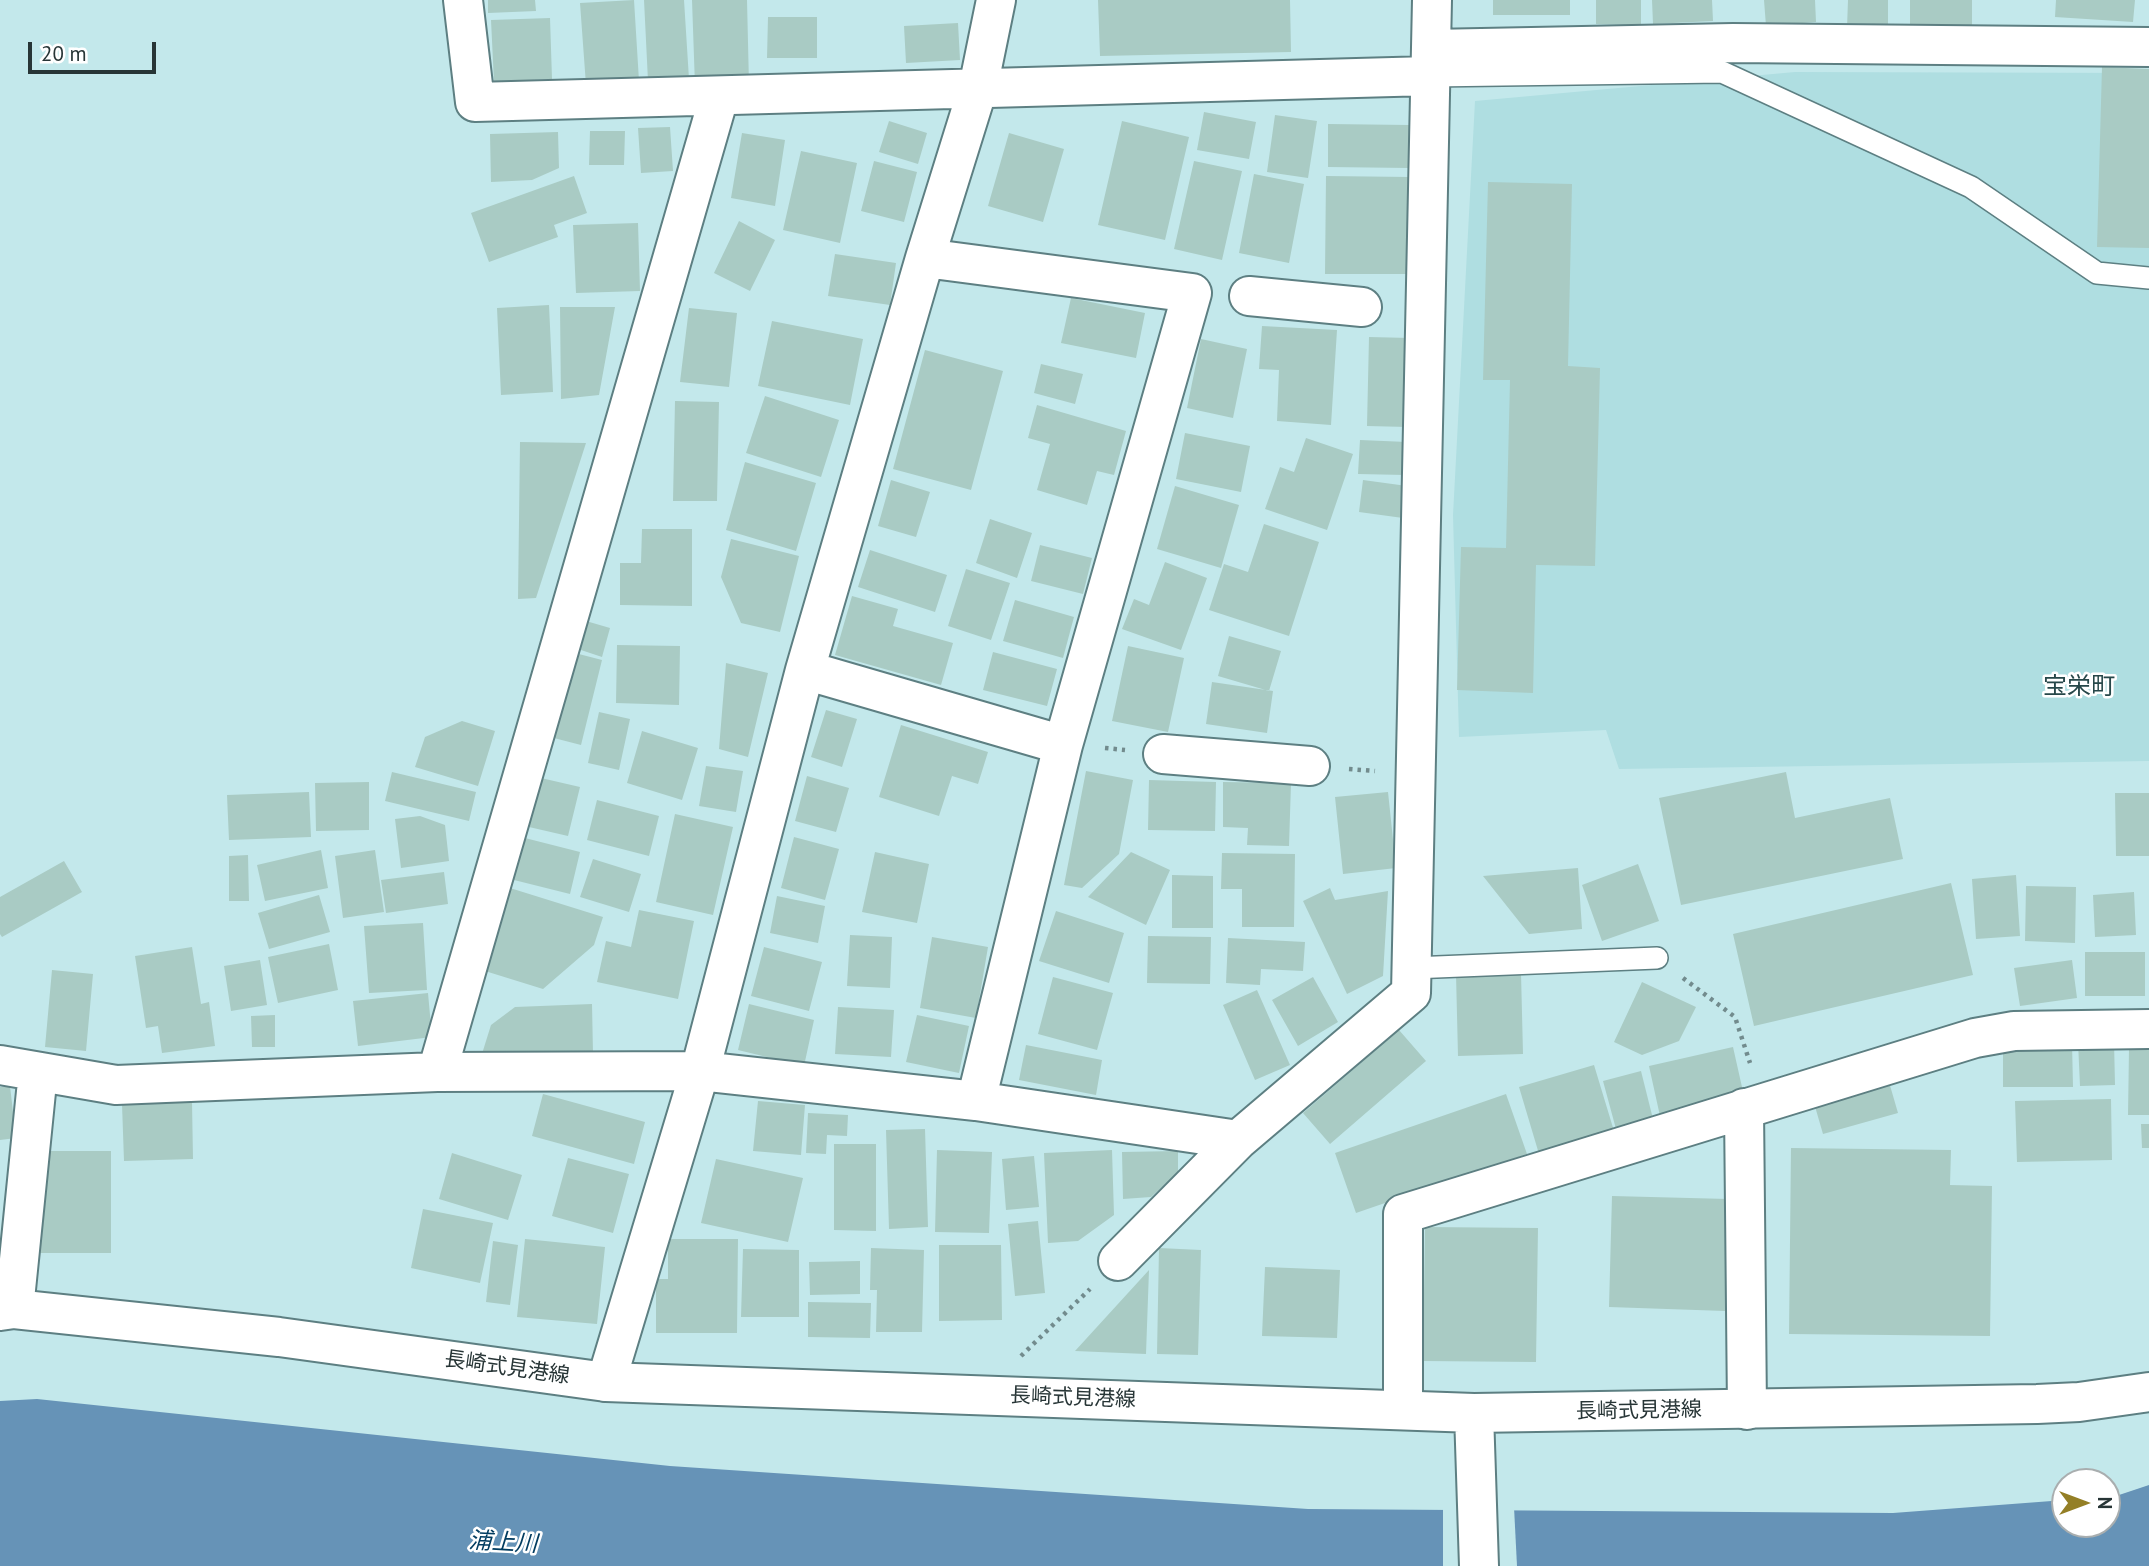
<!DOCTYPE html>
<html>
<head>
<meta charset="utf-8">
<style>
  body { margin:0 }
  #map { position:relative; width:2149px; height:1566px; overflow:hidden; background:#c3e8eb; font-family:"PT Sans",sans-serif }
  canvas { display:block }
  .north { position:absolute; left:2051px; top:1468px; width:70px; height:70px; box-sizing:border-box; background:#fff; border:2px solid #a9aeaf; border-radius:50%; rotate:90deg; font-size:19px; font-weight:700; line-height:28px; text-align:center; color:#273536 }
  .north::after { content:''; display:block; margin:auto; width:24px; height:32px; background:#947f26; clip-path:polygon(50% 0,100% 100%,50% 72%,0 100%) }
  .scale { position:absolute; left:28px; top:42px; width:128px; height:32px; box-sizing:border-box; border:4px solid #273536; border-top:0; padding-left:9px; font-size:21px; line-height:24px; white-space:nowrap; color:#273536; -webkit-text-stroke:5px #fff; paint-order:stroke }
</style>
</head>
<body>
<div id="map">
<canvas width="2149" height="1566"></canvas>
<div class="north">N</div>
<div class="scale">20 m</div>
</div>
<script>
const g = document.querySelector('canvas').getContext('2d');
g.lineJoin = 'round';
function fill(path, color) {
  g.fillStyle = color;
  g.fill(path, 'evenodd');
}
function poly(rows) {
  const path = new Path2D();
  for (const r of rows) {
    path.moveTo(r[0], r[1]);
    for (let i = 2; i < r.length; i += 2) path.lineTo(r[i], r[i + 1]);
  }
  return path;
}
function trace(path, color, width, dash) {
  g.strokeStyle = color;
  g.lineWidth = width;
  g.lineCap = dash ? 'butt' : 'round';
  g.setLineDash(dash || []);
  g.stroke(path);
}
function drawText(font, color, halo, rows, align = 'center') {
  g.font = font + ' "PT Sans","Noto Sans JP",sans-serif';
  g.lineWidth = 5;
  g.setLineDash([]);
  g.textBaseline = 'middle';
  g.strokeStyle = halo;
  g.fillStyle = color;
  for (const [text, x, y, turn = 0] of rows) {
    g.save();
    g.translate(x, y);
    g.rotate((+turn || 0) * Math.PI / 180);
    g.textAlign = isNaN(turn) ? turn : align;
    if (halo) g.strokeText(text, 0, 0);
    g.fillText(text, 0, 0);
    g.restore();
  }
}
const built = poly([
  [1795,72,2149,73,2149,761,1619,769,1606,730,1459,737,1453,515,1475,101]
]);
const water = poly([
  [37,1399,670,1466,1308,1509,1893,1513,2065,1500,2065,1524,2107,1524,2107,1496,2119,1495,2149,1485,2149,1566,0,1566,0,1401]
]);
const pier = poly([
  [1443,1507,1514,1507,1517,1566,1443,1566]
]);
const building = poly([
  [488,0,535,0,536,11,488,13],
  [634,0,639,81,586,85,580,3],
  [644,0,684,0,689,79,648,81],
  [692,0,747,0,749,85,695,86],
  [1098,0,1290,0,1291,52,1100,56],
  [1493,0,1570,0,1570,15,1493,15],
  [1596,0,1641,0,1641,25,1596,24],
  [1652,0,1712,0,1713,21,1653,24],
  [1764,0,1815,0,1816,22,1766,26],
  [1848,0,1888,0,1888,29,1847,28],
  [1910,0,1972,0,1972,26,1910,25],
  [2056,0,2135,0,2133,22,2055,17],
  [768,17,817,17,817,58,767,58],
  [550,18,552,79,494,82,491,20],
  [958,23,960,60,906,63,904,26],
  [2102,67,2149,69,2149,248,2097,247],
  [1204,112,1256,122,1249,159,1197,150],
  [1275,115,1317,121,1308,178,1267,172],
  [889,121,927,133,918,164,879,152],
  [1122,121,1189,137,1165,240,1098,225],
  [1328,124,1409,125,1409,168,1328,167],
  [670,127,673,171,641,173,638,128],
  [590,131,625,131,624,165,589,165],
  [558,132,559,168,532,180,491,182,490,134],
  [742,133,785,140,775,206,731,198],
  [1009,133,1064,149,1043,222,988,206],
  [801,151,857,163,840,243,783,230],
  [874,161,917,172,904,222,861,211],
  [1194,161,1242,171,1222,260,1174,249],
  [1254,174,1304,184,1289,263,1239,253],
  [574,176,587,213,554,225,558,237,489,262,471,213],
  [1326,176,1410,177,1410,274,1325,274],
  [1488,182,1572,184,1568,366,1600,368,1595,566,1536,565,1533,693,1457,690,1461,547,1506,548,1510,380,1483,380],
  [739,221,775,240,750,291,714,273],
  [638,223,640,291,576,293,573,225],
  [835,254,896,263,890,305,828,296],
  [1071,298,1145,313,1136,358,1061,343],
  [549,305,553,392,501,395,497,308],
  [560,307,615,307,599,395,561,399],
  [689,308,737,313,729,387,680,382],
  [772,321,863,339,850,405,758,386],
  [1262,326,1337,330,1331,425,1277,421,1279,370,1259,369],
  [1369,337,1410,338,1408,427,1367,426],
  [1201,339,1247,349,1233,418,1187,408],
  [925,350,1003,371,971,490,893,469],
  [1041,364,1083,374,1075,404,1034,393],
  [765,396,839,420,821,477,746,453],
  [675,401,719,402,717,501,673,501],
  [1037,405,1126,431,1114,475,1097,471,1087,505,1037,490,1050,444,1028,438],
  [1185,433,1250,446,1241,492,1176,479],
  [1306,438,1353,454,1327,530,1265,509,1280,467,1294,472],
  [1360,440,1407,442,1405,475,1358,474],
  [520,442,586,443,536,598,518,599],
  [745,462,816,483,796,551,726,530],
  [891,480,930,492,916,537,878,526],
  [1363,480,1407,486,1403,518,1359,512],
  [1175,486,1239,505,1221,568,1157,549],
  [990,519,1032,533,1017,578,976,563],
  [1264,524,1319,542,1289,636,1209,610,1224,564,1248,572],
  [642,529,692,529,692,606,620,605,620,563,641,563],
  [731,539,799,556,780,632,741,623,721,577],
  [1040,545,1092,558,1083,594,1031,581],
  [870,550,947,575,935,612,858,587],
  [1165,562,1207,578,1181,650,1122,629,1134,599,1149,605],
  [966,569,1010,583,991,640,948,626],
  [852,596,898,609,893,626,953,643,941,685,835,655],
  [1015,600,1074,617,1063,658,1003,641],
  [586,621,610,628,602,657,578,649],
  [1229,636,1281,651,1269,691,1218,676],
  [617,645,680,646,679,705,616,703],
  [1128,646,1184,658,1168,732,1112,721],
  [571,652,602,660,581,745,550,737],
  [993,652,1057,669,1047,706,983,690],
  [726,663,768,673,748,757,719,749],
  [1212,682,1273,691,1267,733,1206,724],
  [826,710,857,719,842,767,811,757],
  [599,712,630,719,619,770,588,763],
  [462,721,495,731,478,786,415,767,425,737],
  [901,725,988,752,978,784,952,776,939,816,879,797],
  [642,731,698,748,682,800,627,783],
  [706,766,743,771,736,812,699,806],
  [1086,771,1133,780,1119,854,1082,888,1064,885],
  [392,772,476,792,469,821,385,801],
  [1786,772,1795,818,1890,798,1903,859,1681,905,1659,798],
  [807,776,849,788,836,832,795,821],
  [541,778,580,787,568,836,529,827],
  [1149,780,1216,782,1215,831,1148,830],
  [369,782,369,830,316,831,315,783],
  [1223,782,1291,783,1289,846,1247,845,1248,828,1223,827],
  [309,792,311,837,229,840,227,795],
  [1388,792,1396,868,1343,874,1335,797],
  [2115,793,2149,793,2149,856,2116,856],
  [597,800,659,816,649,856,587,840],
  [675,814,733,827,713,915,656,902],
  [420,816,445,825,449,861,401,868,395,819],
  [521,837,580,852,570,894,510,879],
  [794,837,839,849,825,900,781,888],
  [321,850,328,888,265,901,257,865],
  [375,850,384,912,343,918,335,856],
  [875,852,929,864,917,923,862,912],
  [1131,852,1170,870,1146,925,1088,897],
  [1222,853,1295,854,1294,927,1242,927,1242,889,1221,889],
  [248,855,249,901,229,901,229,856],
  [593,859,641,874,629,912,580,897],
  [64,861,82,892,2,937,0,934,0,897],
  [1638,864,1659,921,1602,941,1582,885],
  [1578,868,1582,929,1529,934,1483,876],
  [444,872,448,904,386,913,381,880],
  [1172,875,1213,876,1213,928,1172,928],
  [2016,875,2020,936,1976,939,1972,879],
  [1951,883,1973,975,1754,1026,1733,934],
  [2026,886,2076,887,2075,943,2025,941],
  [510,888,603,917,594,945,543,989,485,971],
  [1330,888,1335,900,1388,891,1383,976,1347,994,1303,901],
  [2134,892,2136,935,2095,937,2093,895],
  [319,895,330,932,269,949,258,913],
  [777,896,825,906,818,943,770,933],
  [639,910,694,921,678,999,597,982,606,941,631,947],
  [1056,911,1124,933,1109,983,1039,961],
  [423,923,427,990,369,993,364,926],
  [850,935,892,937,890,988,847,986],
  [1148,936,1211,937,1210,984,1147,983],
  [932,937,988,947,976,1018,920,1008],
  [1228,938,1305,942,1303,971,1261,969,1260,985,1226,983],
  [329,944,338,990,278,1003,268,957],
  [192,947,201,1004,209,1002,215,1046,162,1053,158,1026,146,1028,135,956],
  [764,947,822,962,809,1011,751,996],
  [2085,952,2145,952,2145,996,2085,996],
  [260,960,267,1005,231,1011,224,966],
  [2072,960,2077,998,2020,1006,2014,968],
  [52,970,93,974,86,1051,45,1047],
  [1521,973,1523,1054,1458,1056,1456,974],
  [1053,977,1113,993,1097,1050,1038,1034],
  [1313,977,1338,1022,1298,1046,1272,1000],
  [1642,982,1696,1007,1679,1041,1642,1055,1614,1042],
  [1257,990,1290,1065,1255,1080,1223,1005],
  [428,993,432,1037,358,1046,353,1001],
  [592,1004,593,1054,481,1057,491,1025,515,1007],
  [749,1004,814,1020,804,1066,738,1050],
  [838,1007,894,1010,891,1057,835,1054],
  [275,1015,275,1047,252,1047,251,1016],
  [917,1015,969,1026,959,1073,906,1062],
  [1399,1030,1426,1061,1330,1144,1303,1113],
  [2114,1041,2115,1085,2080,1086,2078,1042],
  [2072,1042,2073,1087,2003,1087,2003,1043],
  [1026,1045,1102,1060,1096,1095,1019,1080],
  [1733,1047,1744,1096,1660,1116,1649,1066],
  [2129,1049,2149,1049,2149,1115,2128,1115],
  [1594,1065,1614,1131,1539,1154,1519,1087],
  [1641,1071,1653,1119,1616,1129,1603,1081],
  [1889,1082,1898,1113,1823,1134,1814,1103],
  [10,1086,16,1138,0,1140,0,1087],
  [543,1094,645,1122,634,1164,532,1136],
  [1506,1094,1527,1154,1356,1213,1335,1153],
  [2111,1099,2112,1160,2017,1162,2015,1101],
  [758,1101,805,1105,801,1155,753,1151],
  [192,1102,193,1159,124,1161,122,1104],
  [808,1113,848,1115,847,1136,827,1135,826,1154,806,1153],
  [2141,1124,2149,1124,2149,1148,2142,1148],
  [925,1129,928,1227,889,1229,886,1130],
  [834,1144,876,1144,876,1231,834,1230],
  [1791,1148,1951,1150,1950,1185,1992,1186,1990,1336,1789,1334],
  [937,1150,992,1152,989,1233,935,1232],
  [1112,1150,1114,1215,1078,1241,1048,1243,1044,1153],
  [38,1151,111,1151,111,1253,38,1253],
  [1178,1151,1178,1173,1151,1197,1123,1199,1122,1152],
  [452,1153,522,1175,508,1220,439,1199],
  [1034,1156,1039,1207,1006,1210,1002,1159],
  [568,1158,629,1174,613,1233,552,1216],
  [716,1159,803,1178,788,1242,701,1223],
  [1612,1196,1728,1199,1725,1311,1609,1307],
  [423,1209,493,1223,480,1283,411,1268],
  [1038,1221,1045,1293,1015,1296,1008,1224],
  [1425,1227,1538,1228,1536,1362,1423,1361],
  [525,1239,605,1247,597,1324,517,1317],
  [668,1239,738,1239,737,1333,656,1333,656,1279,668,1279],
  [493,1241,518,1245,510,1305,486,1302],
  [939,1245,1001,1245,1002,1320,939,1321],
  [871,1248,924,1250,922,1332,876,1332,877,1290,870,1290],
  [1159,1248,1201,1250,1198,1355,1157,1354],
  [743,1249,799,1250,799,1317,741,1317],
  [860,1261,860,1294,810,1295,809,1262],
  [1265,1267,1340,1270,1337,1338,1262,1336],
  [1149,1270,1146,1354,1075,1351],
  [808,1302,871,1303,870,1338,808,1337]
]);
const path = poly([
  [1105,748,1125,750],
  [1349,769,1375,771],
  [1683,978,1735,1017,1750,1063],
  [1021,1356,1090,1289]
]);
const lane = poly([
  [1430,76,1722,72,1971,187,2097,273,2149,278],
  [1412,968,1657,958]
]);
const street = poly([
  [463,0,475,102,1430,76],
  [1431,49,1733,43,2149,47],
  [1249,296,1362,307],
  [805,670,1063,745],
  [1163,754,1310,766],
  [0,1065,116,1085,437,1072,700,1071,976,1101,1063,745,1192,293,925,258],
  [437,1072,719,97],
  [976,1101,1238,1140],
  [1744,1108,1747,1410],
  [1118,1261,1238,1140,1411,993,1432,0],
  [14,1309,38,1072],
  [606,1382,700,1071,805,670,925,258,978,88,996,0],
  [1403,1410,1403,1214,1975,1038,2014,1031,2149,1029]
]);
const secondary = poly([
  [0,1311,14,1309,279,1337,606,1382,1474,1413,2037,1404,2079,1402,2149,1392],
  [1474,1413,1479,1566]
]);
const streetNames = [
  ["長崎式見港線",507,1368,8],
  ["長崎式見港線",1073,1398,2],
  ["長崎式見港線",1639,1411,-1]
];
const waterNames = [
  ["浦上川",503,1543,3]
];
const quarterNames = [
  ["宝栄町",2079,687]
];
fill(built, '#afdee1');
fill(water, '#6693b7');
fill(pier, '#c3e8eb');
fill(building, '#a9cbc4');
trace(lane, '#5d7f82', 24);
trace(street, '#5d7f82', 42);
trace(secondary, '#5d7f82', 42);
trace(path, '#728b8d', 4.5, [3.5, 5]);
trace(lane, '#fff', 21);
trace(street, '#fff', 38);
trace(secondary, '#fff', 38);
drawText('21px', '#273536', '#fff', streetNames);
drawText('italic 23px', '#023c60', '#fff', waterNames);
drawText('24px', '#264749', '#fff', quarterNames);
</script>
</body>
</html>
